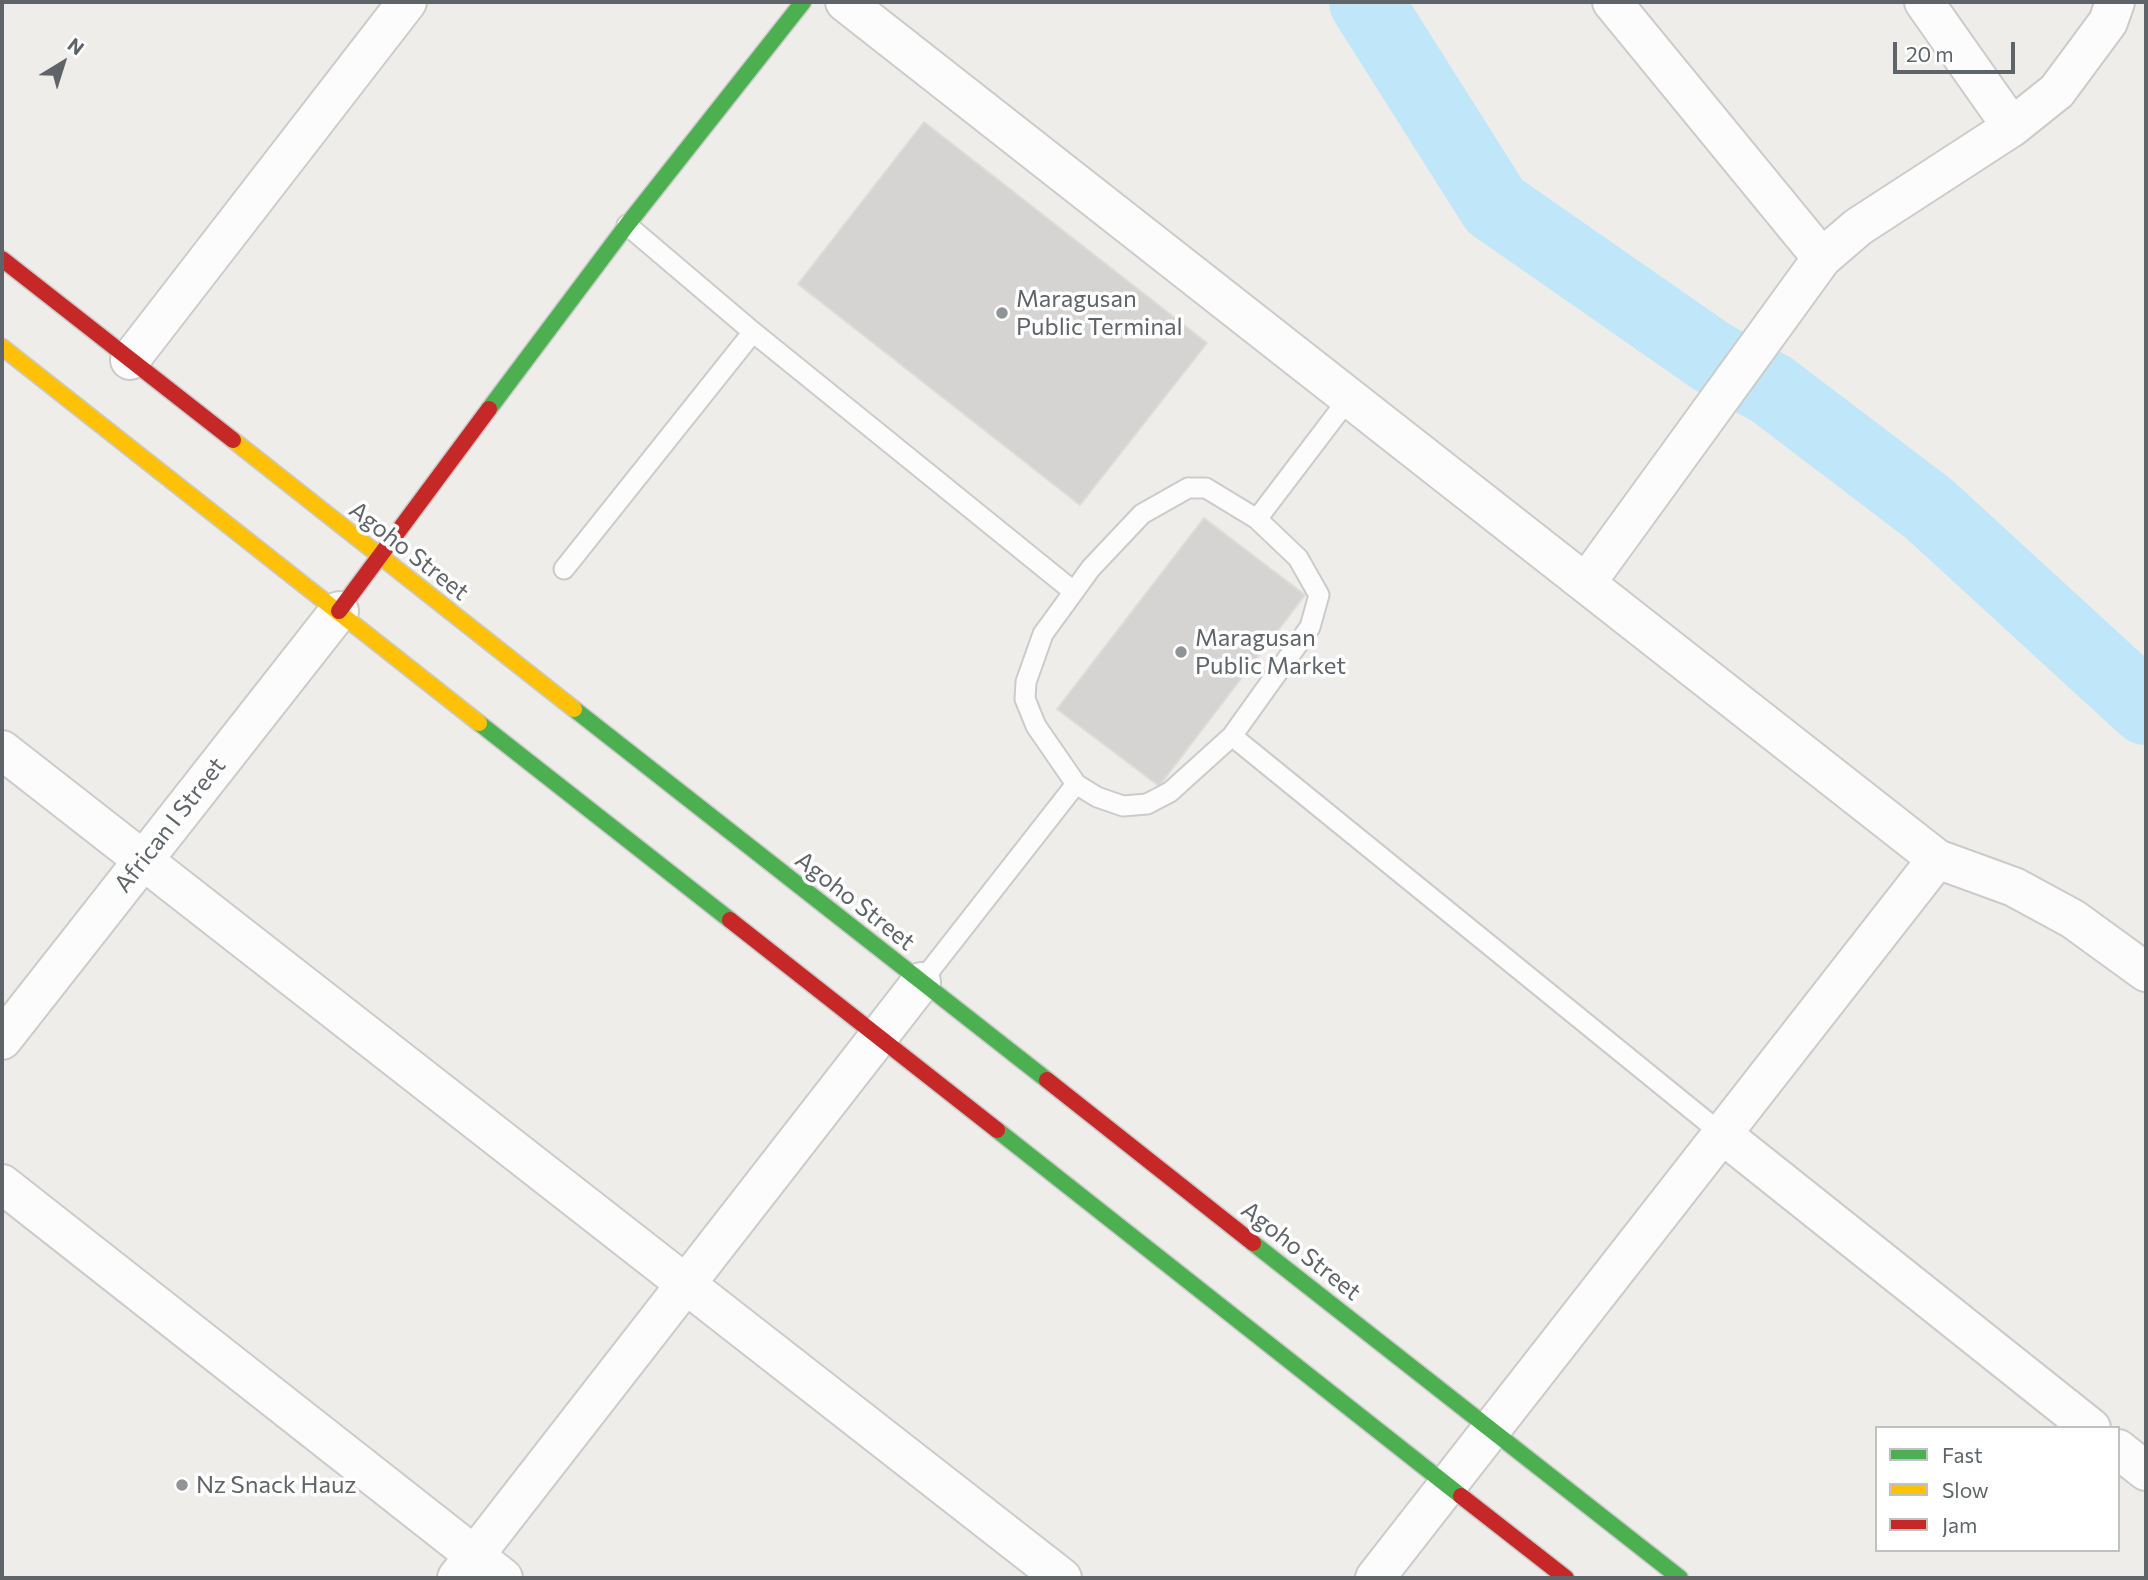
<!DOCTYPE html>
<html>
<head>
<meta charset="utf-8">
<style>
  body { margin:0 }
  #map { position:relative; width:2148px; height:1580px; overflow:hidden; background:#efedea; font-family:Commissioner,sans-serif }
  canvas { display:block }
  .frame { position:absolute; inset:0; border:4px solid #5f6468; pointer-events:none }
  .legend { position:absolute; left:1875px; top:1426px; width:245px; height:126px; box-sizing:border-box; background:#fff; border:2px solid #bfc1c3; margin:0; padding:9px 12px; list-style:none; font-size:21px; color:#5f6468 }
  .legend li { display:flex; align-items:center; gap:14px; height:35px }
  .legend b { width:35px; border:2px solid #bfc1c3 }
  .north { position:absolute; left:28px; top:28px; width:70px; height:70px; -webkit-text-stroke:5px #fff; paint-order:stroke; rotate:38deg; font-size:19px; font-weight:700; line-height:28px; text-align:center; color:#5f6468 }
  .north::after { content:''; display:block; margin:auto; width:24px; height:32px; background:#5f6468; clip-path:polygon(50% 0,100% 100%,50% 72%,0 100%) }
  .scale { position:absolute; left:1893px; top:42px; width:122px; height:32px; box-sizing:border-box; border:4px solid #5f6468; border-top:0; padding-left:9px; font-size:21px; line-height:24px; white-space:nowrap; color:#5f6468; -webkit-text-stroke:5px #fff; paint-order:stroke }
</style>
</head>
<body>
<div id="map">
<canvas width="2148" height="1580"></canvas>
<div class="frame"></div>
<ul class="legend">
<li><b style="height:9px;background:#4caf50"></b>Fast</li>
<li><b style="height:9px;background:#ffc107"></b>Slow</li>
<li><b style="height:9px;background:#c62828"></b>Jam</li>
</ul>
<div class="north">N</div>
<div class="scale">20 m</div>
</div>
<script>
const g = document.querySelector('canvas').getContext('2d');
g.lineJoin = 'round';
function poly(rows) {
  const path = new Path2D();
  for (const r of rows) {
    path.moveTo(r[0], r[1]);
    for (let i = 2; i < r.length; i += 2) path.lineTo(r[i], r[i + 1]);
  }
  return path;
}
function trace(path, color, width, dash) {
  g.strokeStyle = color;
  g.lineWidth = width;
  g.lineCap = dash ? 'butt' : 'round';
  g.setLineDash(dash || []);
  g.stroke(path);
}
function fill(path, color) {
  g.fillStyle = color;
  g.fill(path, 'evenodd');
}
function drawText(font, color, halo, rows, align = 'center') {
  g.font = font + ' Commissioner,sans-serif';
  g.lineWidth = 7;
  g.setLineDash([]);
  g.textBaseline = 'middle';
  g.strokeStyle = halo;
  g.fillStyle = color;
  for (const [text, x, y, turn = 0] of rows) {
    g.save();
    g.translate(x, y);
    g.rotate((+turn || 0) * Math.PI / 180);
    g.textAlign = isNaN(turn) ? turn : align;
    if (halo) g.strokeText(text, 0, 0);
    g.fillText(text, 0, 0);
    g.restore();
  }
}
const river = poly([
  [1366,2,1495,206,1712,357,1771,389,1929,509,2146,708]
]);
const building = poly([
  [924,122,1207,343,1080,505,798,284,924,122],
  [1204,518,1305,595,1159,786,1057,709,1204,518]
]);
const lane = poly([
  [627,225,753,332,1073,591],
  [1188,488,1206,488,1257,519,1298,558,1319,595,1310,627,1232,736,1170,792,1147,804,1123,806,1097,797,1076,784,1036,726,1025,699,1026,682,1043,634,1091,568,1142,514,1188,488],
  [1257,519,1349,398],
  [564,569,753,332],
  [1232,736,1722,1134],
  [921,982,1076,784]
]);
const street = poly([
  [845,2,1937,859,2014,887,2073,919,2146,972],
  [1612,2,1822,258],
  [1924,2,2012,127],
  [130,360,407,2],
  [1586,583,1822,258,1858,227,2012,127,2057,91,2108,22,2115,2],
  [2,750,1062,1578],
  [2,1040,339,611],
  [1722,1134,2091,1428],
  [2,1184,503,1578],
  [2118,1449,2146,1471],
  [457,1578,921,982],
  [1375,1578,1937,859]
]);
const fast = poly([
  [489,409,627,225,803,2],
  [574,709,1047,1080],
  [479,723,730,920],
  [997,1130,1461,1496],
  [1253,1243,1680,1578]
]);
const slow = poly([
  [2,347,479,723],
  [233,440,574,709]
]);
const jam = poly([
  [2,259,233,440],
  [339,611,489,409],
  [730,920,997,1130],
  [1047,1080,1253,1243],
  [1461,1496,1566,1578]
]);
const markers = [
  [1002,313,7,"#919496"],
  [1181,652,7,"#919496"],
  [182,1485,7,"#919496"]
];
const poiNames = [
  ["Maragusan",1016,299],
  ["Public Terminal",1016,327],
  ["Maragusan",1195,638],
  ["Public Market",1195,666],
  ["Nz Snack Hauz",196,1485]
];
const streetNames = [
  ["Agoho Street",409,551,38],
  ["African I Street",170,825,-52],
  ["Agoho Street",855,901,38],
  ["Agoho Street",1301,1251,38]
];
trace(river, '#bfe6f9', 74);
fill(building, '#d6d4d3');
trace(building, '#dedcd9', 2);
trace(lane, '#cbcbca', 23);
trace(street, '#cbcbca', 42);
trace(fast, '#c9cac9', 19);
trace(slow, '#c9cac9', 19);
trace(jam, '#c9cac9', 19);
trace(lane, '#fdfcfc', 19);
trace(street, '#fdfcfc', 38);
trace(fast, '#4caf50', 16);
trace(slow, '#ffc107', 16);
trace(jam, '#c62828', 16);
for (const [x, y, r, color] of markers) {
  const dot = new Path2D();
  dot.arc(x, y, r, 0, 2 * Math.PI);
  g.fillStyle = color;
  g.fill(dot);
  trace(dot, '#fff', 2.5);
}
drawText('24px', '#5f6468', '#fff', poiNames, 'left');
drawText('24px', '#5f6468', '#fff', streetNames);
</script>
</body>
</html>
